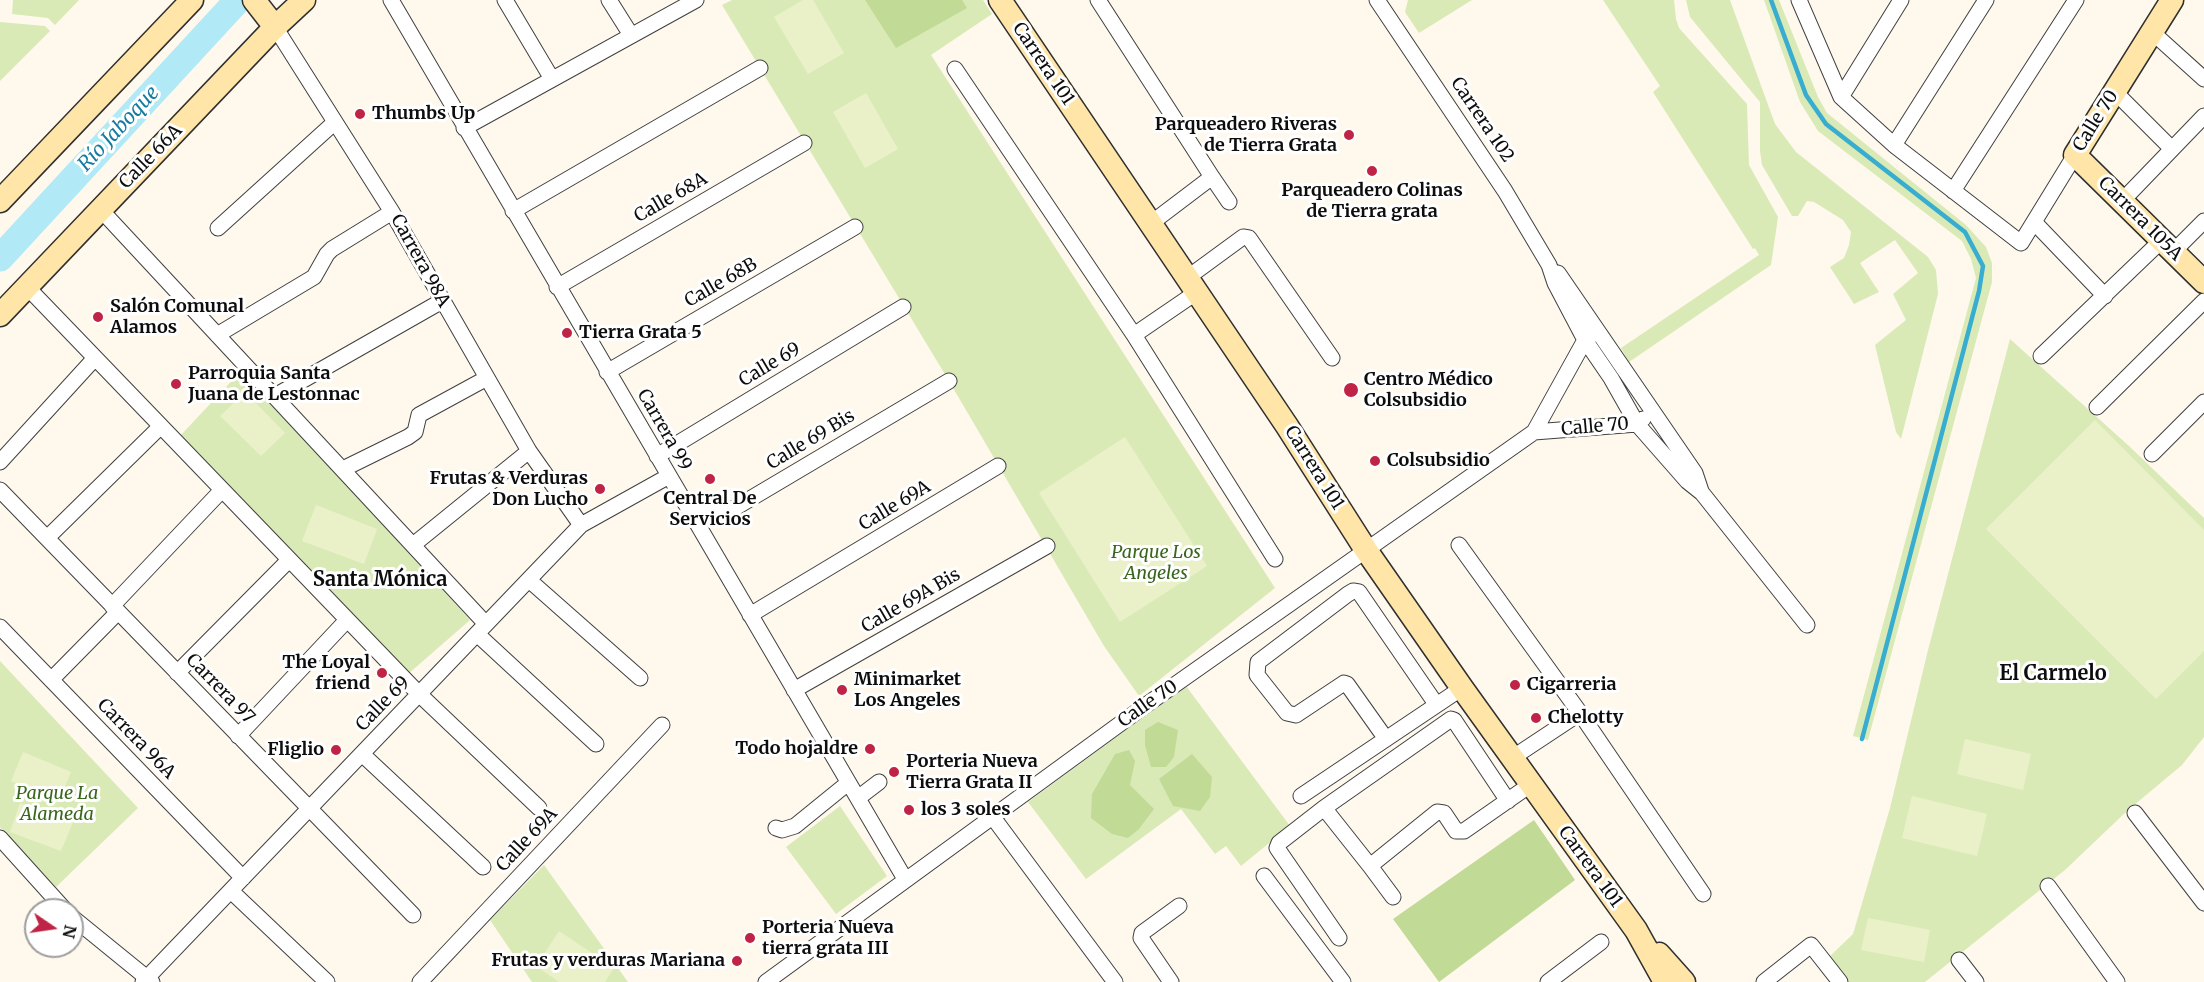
<!DOCTYPE html>
<html>
<head>
<meta charset="utf-8">
<style>
  body { margin:0 }
  #map { position:relative; width:2204px; height:982px; overflow:hidden; background:#fff8ed; font-family:Merriweather,serif }
  canvas { display:block }
  .north { position:absolute; left:24px; top:898px; width:60px; height:60px; box-sizing:border-box; background:#fff; border:2px solid #9e9e9e; border-radius:50%; rotate:103deg; font-size:16px; font-weight:700; line-height:24px; text-align:center; color:#0d0d0d }
  .north::after { content:''; display:block; margin:auto; width:21px; height:27px; background:#bf2446; clip-path:polygon(50% 0,100% 100%,50% 72%,0 100%) }
</style>
</head>
<body>
<div id="map">
<canvas width="2204" height="982"></canvas>
<div class="north">N</div>
</div>
<script>
const g = document.querySelector('canvas').getContext('2d');
g.lineJoin = 'round';
function fill(path, color) {
  g.fillStyle = color;
  g.fill(path, 'evenodd');
}
function poly(rows) {
  const path = new Path2D();
  for (const r of rows) {
    path.moveTo(r[0], r[1]);
    for (let i = 2; i < r.length; i += 2) path.lineTo(r[i], r[i + 1]);
  }
  return path;
}
function trace(path, color, width, dash) {
  g.strokeStyle = color;
  g.lineWidth = width;
  g.lineCap = dash ? 'butt' : 'round';
  g.setLineDash(dash || []);
  g.stroke(path);
}
function drawText(font, color, halo, rows, align = 'center') {
  g.font = font + ' Merriweather,serif';
  g.lineWidth = 6;
  g.setLineDash([]);
  g.textBaseline = 'middle';
  g.strokeStyle = halo;
  g.fillStyle = color;
  for (const [text, x, y, turn = 0] of rows) {
    g.save();
    g.translate(x, y);
    g.rotate((+turn || 0) * Math.PI / 180);
    g.textAlign = isNaN(turn) ? turn : align;
    if (halo) g.strokeText(text, 0, 0);
    g.fillText(text, 0, 0);
    g.restore();
  }
}
const green = poly([
  [13,0,79,0,55,25,48,18,12,14],
  [732,0,983,0,992,14,931,55,1275,588,1139,696,1104,646,949,381,722,5],
  [1408,0,1472,0,1419,33,1405,12],
  [1603,0,1674,0,1676,19,1679,28,1747,104,1749,165,1778,217,1771,265,1629,362,1621,348,1759,255,1755,248,1753,249,1653,92,1660,86],
  [1686,0,1730,0,1775,124,1796,152,1928,257,1936,270,1938,294,1901,439,1896,432,1875,345,1906,320,1893,294,1918,273,1895,240,1860,263,1879,292,1854,304,1830,267,1844,258,1849,245,1851,232,1843,220,1814,202,1807,201,1798,216,1792,216,1762,165,1760,151,1760,102,1690,17],
  [1764,0,1779,0,1818,97,1827,113,1966,225,1986,247,1992,263,1992,282,1868,740,1853,736,1976,278,1971,259,1962,241,1818,131,1800,102],
  [0,22,45,26,50,31,0,81],
  [2010,339,2129,446,2204,518,2204,737,2182,765,2127,811,2065,870,1925,982,1844,982,1827,959,1853,934,1890,808,1928,650],
  [242,370,470,620,407,675,179,437],
  [0,661,138,808,56,887,0,827],
  [1186,686,1290,826,1241,866,1226,846,1215,854,1181,809,1086,879,1028,802],
  [840,806,887,876,836,914,786,847],
  [544,865,628,982,532,982,490,920]
]);
const forest = poly([
  [865,0,962,0,967,8,896,48],
  [1158,722,1178,730,1174,757,1166,767,1151,767,1145,745,1145,730],
  [1129,750,1135,761,1130,785,1154,809,1139,829,1128,838,1112,834,1091,818,1092,794,1115,754],
  [1192,754,1212,777,1210,797,1200,811,1173,806,1159,779],
  [1534,820,1575,880,1439,982,1393,919]
]);
const pitch = poly([
  [803,0,813,0,844,53,808,74,774,17],
  [866,93,898,149,865,168,833,112],
  [245,392,285,433,261,456,220,416],
  [2095,420,2204,530,2204,651,2156,699,1986,529],
  [1125,437,1207,566,1120,622,1039,493],
  [316,505,377,529,364,564,302,541],
  [1965,739,2031,754,2023,790,1957,774],
  [23,752,71,772,59,801,11,781],
  [1912,796,1987,814,1977,856,1902,838],
  [20,803,73,822,61,851,10,832],
  [1868,918,1930,930,1924,962,1861,950],
  [559,931,614,968,605,982,559,982,536,966]
]);
const stream = poly([
  [1771,0,1806,95,1826,124,1965,232,1983,266,1979,291,1862,739]
]);
const river = poly([
  [0,258,238,0]
]);
const street = poly([
  [391,0,905,879],
  [505,0,552,79],
  [609,0,631,35],
  [1098,0,1212,177,1150,224],
  [1377,0,1505,191,1549,265,1555,283,1585,340,1611,378,1637,424,1687,481,1702,493,1807,625],
  [1799,0,1841,97,1894,145,2021,243,2075,155],
  [275,27,392,212,529,451,581,525],
  [2152,32,2204,79],
  [955,69,1134,335],
  [2115,92,2172,149],
  [1841,97,1901,0],
  [464,128,696,0],
  [1894,145,1986,0],
  [1212,177,1229,202],
  [1953,191,2076,0],
  [2122,201,2204,116],
  [101,210,486,624],
  [513,211,760,68],
  [2034,222,2105,296],
  [218,228,335,122],
  [2173,252,2204,221],
  [1558,273,1695,473,1701,491],
  [1187,278,1243,237,1249,238,1332,358],
  [27,287,419,694,539,808],
  [557,287,804,143],
  [1197,292,1134,335,1275,559],
  [217,335,314,277,327,254,332,249,392,212],
  [2041,356,2162,240],
  [607,372,855,227],
  [275,396,442,301],
  [2097,407,2204,301],
  [1534,432,1637,424,1643,419],
  [2152,454,2204,402],
  [657,456,903,307],
  [0,462,95,358],
  [343,469,408,437,415,432,419,415,487,378],
  [0,490,413,915],
  [688,509,706,514,728,512,949,381],
  [47,538,161,426],
  [413,545,529,451],
  [1459,545,1580,713],
  [529,580,640,678],
  [112,606,222,490],
  [750,615,998,466],
  [0,627,243,878],
  [477,634,596,744],
  [177,673,289,560],
  [51,680,118,612],
  [794,690,1047,546],
  [238,736,347,620],
  [1386,739,1347,684,1344,683,1296,715,1287,713,1257,675,1258,662,1348,594,1353,591,1359,592,1436,704],
  [362,754,483,867],
  [1512,758,1580,713,1703,894],
  [1301,796,1462,688],
  [858,798,879,782],
  [1324,808,1370,866],
  [2135,813,2204,903],
  [992,816,1115,982],
  [776,828,782,830,795,826,848,783],
  [0,838,65,910],
  [1264,876,1343,982],
  [2048,886,2117,982],
  [231,891,327,982],
  [1393,897,1370,866,1437,812,1444,813,1456,831,1464,831,1530,785],
  [72,917,152,982],
  [1339,938,1277,848,1279,843,1324,808,1451,719,1454,720,1508,801],
  [1959,960,1976,982],
  [143,982,581,525,669,476],
  [420,982,662,725],
  [766,982,1139,710,1534,432,1585,340,1597,331],
  [1171,982,1141,938,1142,933,1179,906],
  [1548,982,1601,942],
  [1764,982,1811,945,1840,982]
]);
const secondary = poly([
  [254,0,275,27],
  [1000,0,1287,426,1366,550,1462,688,1636,930,1665,982],
  [2172,0,2075,155,2204,282],
  [0,201,192,0],
  [0,315,275,27,304,0],
  [1659,954,1684,982]
]);
const markers = [
  [360,114,6,"#bf2446"],
  [1349,135,6,"#bf2446"],
  [1372,171,6,"#bf2446"],
  [98,317,6,"#bf2446"],
  [567,333,6,"#bf2446"],
  [176,384,6,"#bf2446"],
  [1351,390,8,"#bf2446"],
  [1375,461,6,"#bf2446"],
  [710,479,6,"#bf2446"],
  [600,489,6,"#bf2446"],
  [382,673,6,"#bf2446"],
  [1515,685,6,"#bf2446"],
  [842,690,6,"#bf2446"],
  [1536,718,6,"#bf2446"],
  [870,749,6,"#bf2446"],
  [336,750,6,"#bf2446"],
  [894,772,6,"#bf2446"],
  [909,810,6,"#bf2446"],
  [750,938,6,"#bf2446"],
  [737,961,6,"#bf2446"]
];
const streetNames = [
  ["Carrera 101",1043,64,56],
  ["Carrera 102",1482,120,56],
  ["Calle 70",2096,121,-58],
  ["Calle 66A",151,157,-46],
  ["Calle 68A",671,198,-30],
  ["Carrera 105A",2140,219,45],
  ["Carrera 98A",420,261,61],
  ["Calle 68B",721,283,-30],
  ["Calle 69",770,365,-31],
  ["Calle 70",1595,427,-5],
  ["Carrera 99",664,430,60],
  ["Calle 69 Bis",811,440,-31],
  ["Carrera 101",1314,468,58],
  ["Calle 69A",895,506,-31],
  ["Calle 69A Bis",911,601,-30],
  ["Carrera 97",220,689,46],
  ["Calle 69",383,704,-46],
  ["Calle 70",1148,704,-35],
  ["Carrera 96A",136,739,46],
  ["Calle 69A",527,840,-47],
  ["Carrera 101",1590,867,54]
];
const poiNames = [
  ["Thumbs Up",372,114],
  ["Parqueadero Riveras",1337,125,"right"],
  ["de Tierra Grata",1337,146,"right"],
  ["Parqueadero Colinas",1372,191,"center"],
  ["de Tierra grata",1372,212,"center"],
  ["Salón Comunal",110,307],
  ["Alamos",110,328],
  ["Tierra Grata 5",579,333],
  ["Parroquia Santa",188,374],
  ["Juana de Lestonnac",188,395],
  ["Centro Médico",1364,380],
  ["Colsubsidio",1364,401],
  ["Colsubsidio",1387,461],
  ["Frutas & Verduras",588,479,"right"],
  ["Don Lucho",588,500,"right"],
  ["Central De",710,499,"center"],
  ["Servicios",710,520,"center"],
  ["The Loyal",370,663,"right"],
  ["friend",370,684,"right"],
  ["Minimarket",854,680],
  ["Los Angeles",854,701],
  ["Cigarreria",1527,685],
  ["Chelotty",1548,718],
  ["Todo hojaldre",858,749,"right"],
  ["Fliglio",324,750,"right"],
  ["Porteria Nueva",906,762],
  ["Tierra Grata II",906,783],
  ["los 3 soles",921,810],
  ["Porteria Nueva",762,928],
  ["tierra grata III",762,949],
  ["Frutas y verduras Mariana",725,961,"right"]
];
const parkNames = [
  ["Parque Los",1156,553],
  ["Angeles",1156,574],
  ["Parque La",57,794],
  ["Alameda",57,815]
];
const waterNames = [
  ["Río Jaboque",119,129,-47]
];
const neighbourhoodNames = [
  ["Santa Mónica",380,580],
  ["El Carmelo",2053,674]
];
fill(green, '#daeab7');
fill(forest, '#c1da96');
fill(pitch, '#eaf1c9');
trace(stream, '#38adcf', 4.5);
trace(river, '#b2e9f7', 27);
trace(street, '#404040', 17);
trace(secondary, '#2f2f2f', 25);
trace(street, '#fff', 15);
trace(secondary, '#ffe6a8', 22);
for (const [x, y, r, color] of markers) {
  const dot = new Path2D();
  dot.arc(x, y, r, 0, 2 * Math.PI);
  g.fillStyle = color;
  g.fill(dot);
  trace(dot, '#fff', 2);
}
drawText('18px', '#0d0d0d', '#fff', streetNames);
drawText('bold 18px', '#0d0d0d', '#fff', poiNames, 'left');
drawText('italic 18px', '#39661d', '#fff', parkNames);
drawText('italic 20px', '#157ca0', '#fff', waterNames);
drawText('bold 20px', '#0d0d0d', '#fff', neighbourhoodNames);
</script>
</body>
</html>
